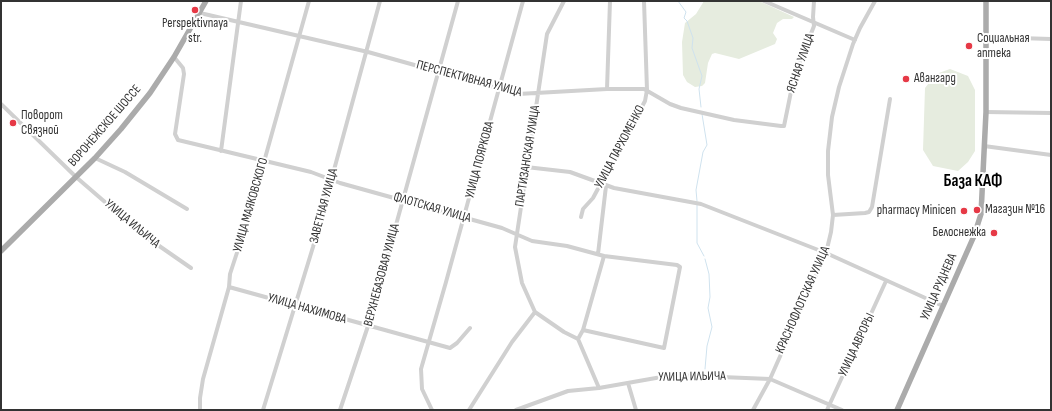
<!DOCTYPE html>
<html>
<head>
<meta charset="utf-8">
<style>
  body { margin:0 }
  #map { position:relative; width:1052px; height:411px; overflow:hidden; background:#fff; font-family:"Sofia Sans Condensed",sans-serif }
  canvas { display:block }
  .frame { position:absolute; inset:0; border:2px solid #333; pointer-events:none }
</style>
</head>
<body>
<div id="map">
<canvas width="1052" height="411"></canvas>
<div class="frame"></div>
</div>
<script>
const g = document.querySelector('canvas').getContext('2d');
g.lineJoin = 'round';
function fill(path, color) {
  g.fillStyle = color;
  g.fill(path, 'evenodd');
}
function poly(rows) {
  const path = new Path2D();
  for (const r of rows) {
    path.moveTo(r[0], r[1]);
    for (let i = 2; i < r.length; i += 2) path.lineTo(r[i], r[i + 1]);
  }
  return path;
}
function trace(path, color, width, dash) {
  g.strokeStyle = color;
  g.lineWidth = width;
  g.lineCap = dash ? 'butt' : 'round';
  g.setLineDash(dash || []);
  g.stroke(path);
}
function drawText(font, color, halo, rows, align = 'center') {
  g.font = font + ' "Sofia Sans Condensed",sans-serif';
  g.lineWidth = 4;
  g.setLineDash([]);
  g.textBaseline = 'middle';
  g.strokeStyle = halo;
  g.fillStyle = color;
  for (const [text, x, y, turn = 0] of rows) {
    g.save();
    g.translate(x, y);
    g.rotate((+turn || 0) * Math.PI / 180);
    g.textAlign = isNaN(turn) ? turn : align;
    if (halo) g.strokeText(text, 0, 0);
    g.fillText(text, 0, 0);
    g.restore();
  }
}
const green = poly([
  [704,1,759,1,794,17,792,19,783,19,777,23,773,33,777,39,775,44,739,59,715,53,712,54,708,63,705,83,702,86,695,87,687,82,683,75,682,42,685,23,696,14],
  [950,69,968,76,975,90,975,151,968,162,958,171,933,166,923,150,925,88,936,74]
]);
const stream = poly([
  [678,1,686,12,684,18,687,21,693,38,692,48,702,76,699,89,701,107],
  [697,201,696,190,703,152,707,145,702,114],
  [697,204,697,243,704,256],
  [705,369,707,346,712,327,708,308,710,297,709,274,705,259]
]);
const minor = poly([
  [564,1,547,34,515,247,522,283,535,312,564,332,578,339],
  [764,1,855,40],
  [200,13,368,52,518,94,607,89,644,89,670,104,681,108,734,120,781,126,784,126,794,77,814,26,813,17,814,1],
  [986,37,1051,39],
  [174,57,183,68,184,74,175,134,178,140,311,172,340,183,502,228,532,241,567,246,604,256,677,265,680,267,664,348,583,330],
  [607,89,610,1],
  [1,104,76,177,142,234,191,268],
  [986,112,1051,113],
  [984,146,1051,155],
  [221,151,241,1],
  [95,158,125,172,187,209],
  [526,167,570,172,614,188,701,204,826,253,943,306],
  [833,215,865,213,869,212,872,207,890,99],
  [581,217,583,209,593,198,645,101,647,90,644,1],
  [598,254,606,186],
  [229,287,450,348,457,343,470,328],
  [628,383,636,410],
  [599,388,578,339,583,330,604,256],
  [200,410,200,398,203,379,229,287,230,274,248,219,309,1],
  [263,410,313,247,380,1],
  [340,410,368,326,458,1],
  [432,410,422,389,421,369,446,282,523,1],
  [469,410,512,342,535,312],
  [516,410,568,391,599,388,673,375,770,379,842,410],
  [753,410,770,379,826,253,831,232,833,215,828,175,828,151,832,117,839,87,853,44,860,28,875,1],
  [827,410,886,281]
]);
const major = poly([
  [1,251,95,158,121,129,150,93,174,57,206,1],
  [897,410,974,236,981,214,986,112,986,1]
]);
const markers = [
  [195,10,4,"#e63946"],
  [969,46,4,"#e63946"],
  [906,79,4,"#e63946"],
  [13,123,4,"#e63946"],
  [977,210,4,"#e63946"],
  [964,211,4,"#e63946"],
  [994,233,4,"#e63946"]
];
const poiNames = [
  ["Perspektivnaya",195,24,"center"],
  ["str.",195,39,"center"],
  ["Социальная",977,39],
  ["аптека",977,54],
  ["Авангард",914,79],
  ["Поворот",21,116],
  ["Связной",21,131],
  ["Магазин №16",985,210],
  ["pharmacy Minicen",956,211,"right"],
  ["Белоснежка",986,233,"right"]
];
const streetNames = [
  ["ЯСНАЯ УЛИЦА",801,63,-71],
  ["ПЕРСПЕКТИВНАЯ УЛИЦА",469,79,15],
  ["ВОРОНЕЖСКОЕ ШОССЕ",105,126,-49],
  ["УЛИЦА ПАРХОМЕНКО",620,147,-62],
  ["ПАРТИЗАНСКАЯ УЛИЦА",528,156,-81],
  ["УЛИЦА ПОЯРКОВА",480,160,-75],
  ["УЛИЦА МАЯКОВСКОГО",251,205,-74],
  ["ЗАВЕТНАЯ УЛИЦА",324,206,-75],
  ["ФЛОТСКАЯ УЛИЦА",432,208,16],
  ["УЛИЦА ИЛЬИЧА",132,224,40],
  ["ВЕРХНЕБАЗОВАЯ УЛИЦА",382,275,-75],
  ["УЛИЦА РУДНЕВА",939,287,-66],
  ["КРАСНОФЛОТСКАЯ УЛИЦА",803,300,-66],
  ["УЛИЦА НАХИМОВА",307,309,16],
  ["УЛИЦА АВРОРЫ",857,345,-65],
  ["УЛИЦА ИЛЬИЧА",692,377,-1]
];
const districtNames = [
  ["База КАФ",973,182]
];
fill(green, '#e6ecdf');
trace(stream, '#cfe2ee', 1);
trace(minor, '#d0d0d0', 4);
trace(major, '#ababab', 5.5);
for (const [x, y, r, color] of markers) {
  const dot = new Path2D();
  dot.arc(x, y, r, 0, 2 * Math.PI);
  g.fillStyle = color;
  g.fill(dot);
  trace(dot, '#fff', 1.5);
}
drawText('13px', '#333', '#fff', poiNames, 'left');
drawText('13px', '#333', '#fff', streetNames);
drawText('bold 17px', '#000', '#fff', districtNames);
</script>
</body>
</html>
